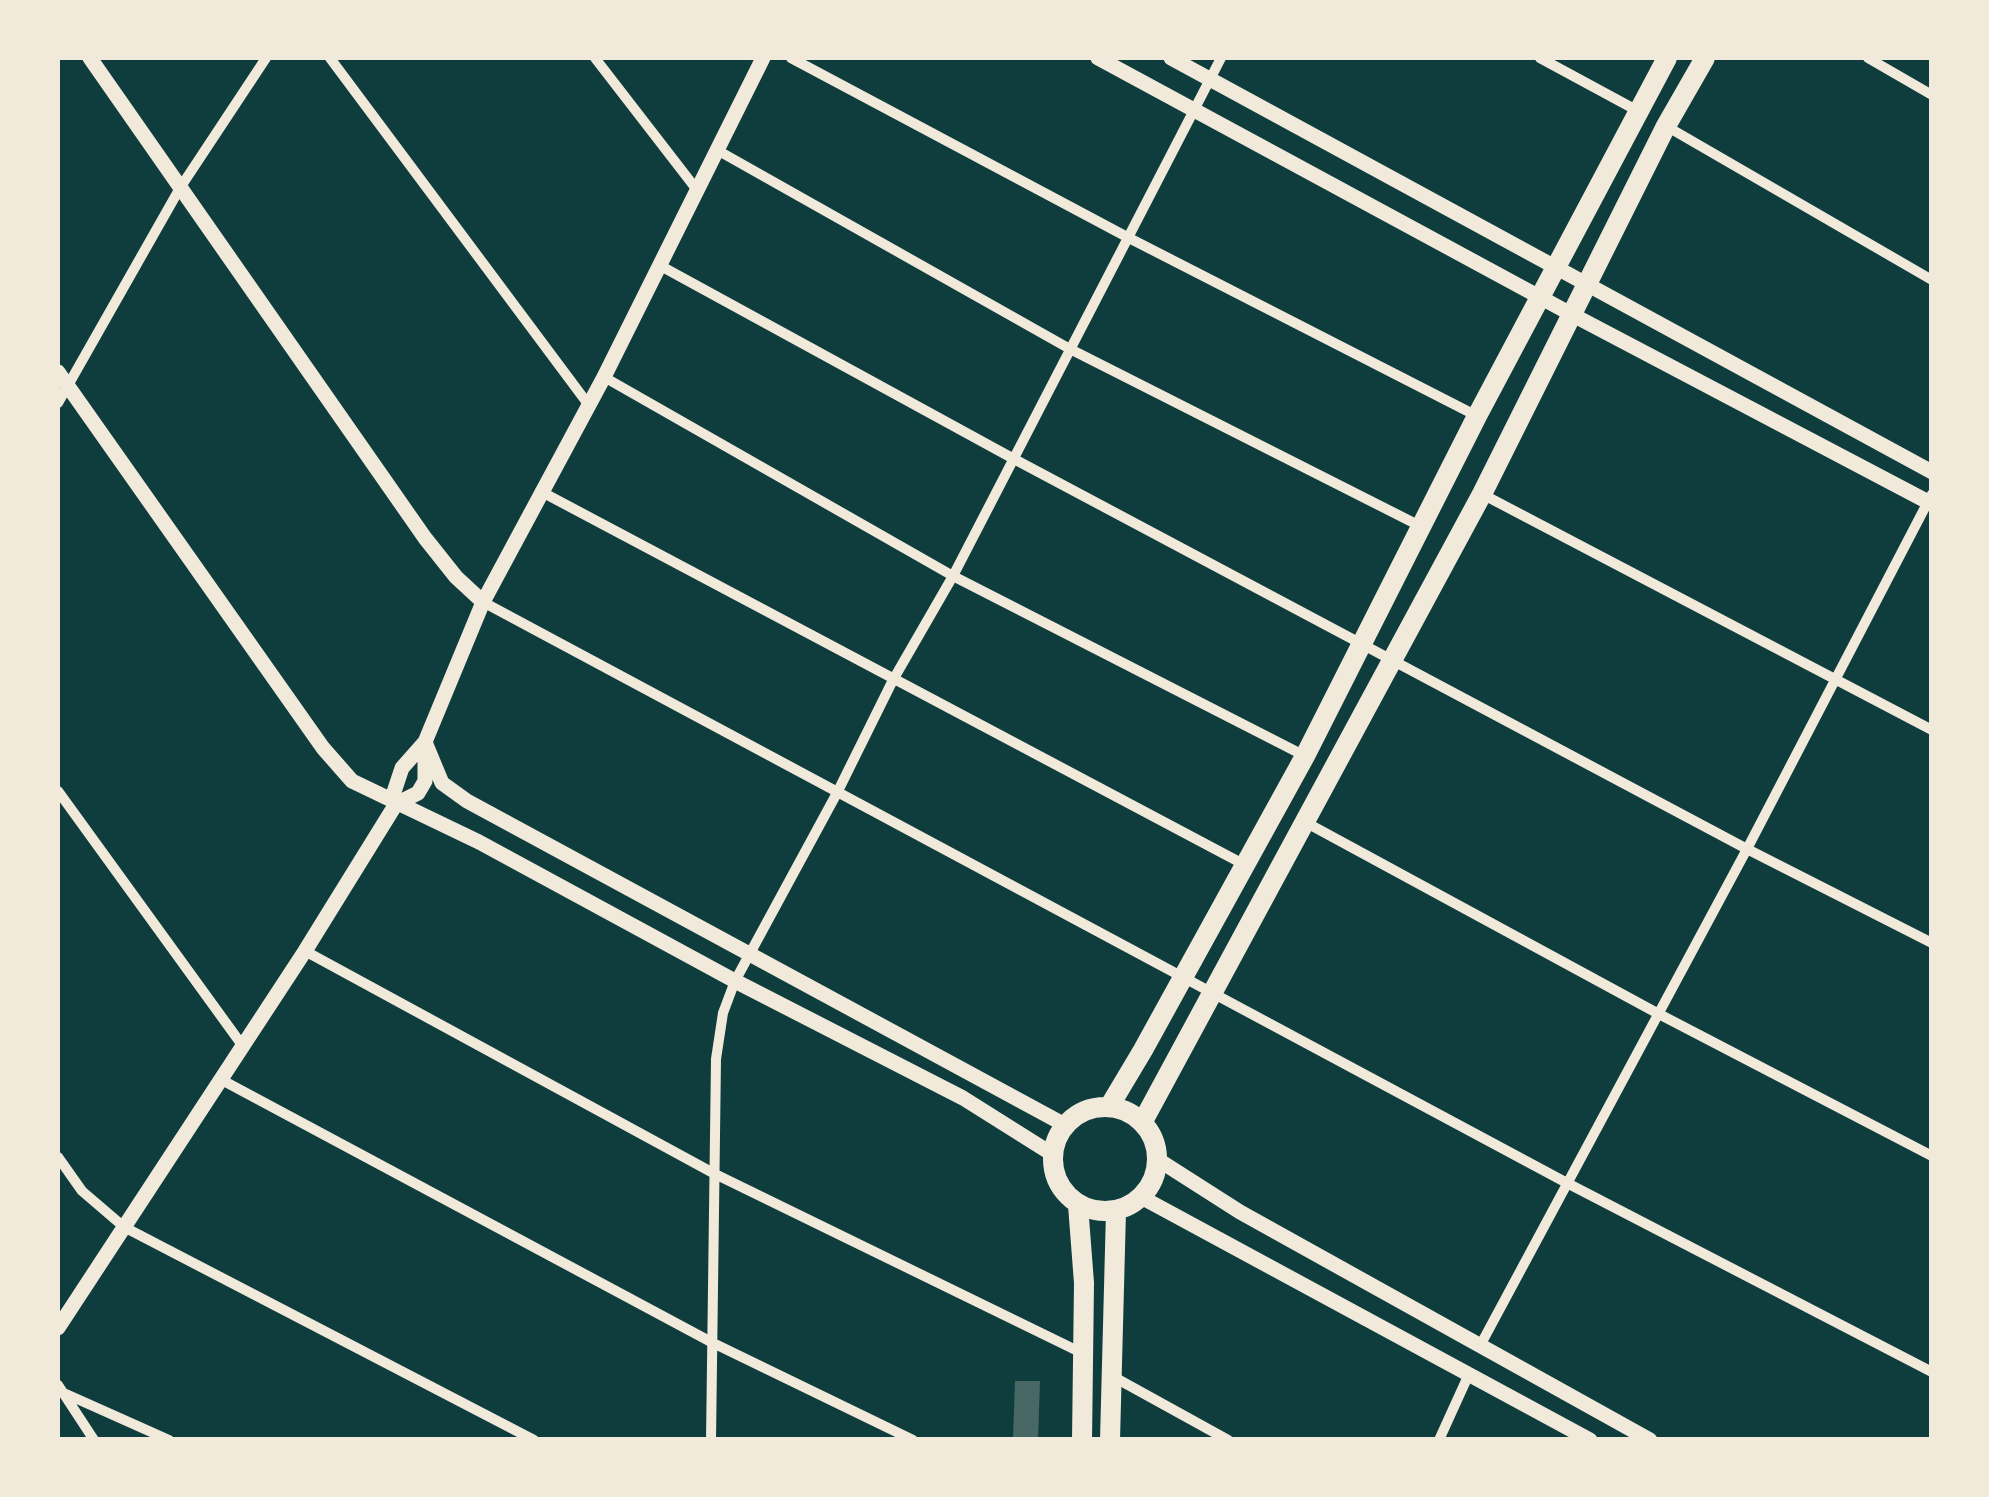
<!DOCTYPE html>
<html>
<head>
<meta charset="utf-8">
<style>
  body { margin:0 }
  #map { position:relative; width:1989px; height:1497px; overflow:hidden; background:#0f3d3e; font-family:"Noto Sans",sans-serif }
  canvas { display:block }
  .frame { position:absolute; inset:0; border:60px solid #f1e9da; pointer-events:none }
</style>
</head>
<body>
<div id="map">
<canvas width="1989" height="1497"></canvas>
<div class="frame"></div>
</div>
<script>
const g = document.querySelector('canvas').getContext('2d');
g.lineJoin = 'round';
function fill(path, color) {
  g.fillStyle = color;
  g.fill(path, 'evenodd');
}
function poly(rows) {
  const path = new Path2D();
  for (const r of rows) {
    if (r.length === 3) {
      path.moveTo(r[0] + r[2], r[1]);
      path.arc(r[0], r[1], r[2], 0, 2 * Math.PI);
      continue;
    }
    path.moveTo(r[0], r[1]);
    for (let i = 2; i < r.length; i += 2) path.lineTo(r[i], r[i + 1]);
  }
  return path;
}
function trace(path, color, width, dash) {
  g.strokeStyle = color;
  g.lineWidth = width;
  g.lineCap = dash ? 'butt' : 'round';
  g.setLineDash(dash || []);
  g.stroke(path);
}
const building = poly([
  [1015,1381,1040,1381,1038,1440,1013,1440]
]);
const minor = poly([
  [330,58,588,404],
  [595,58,697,190],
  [791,58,1129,238,1477,416],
  [1540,58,1638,111],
  [1868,58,1932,95],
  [1666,126,1932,280],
  [717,150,1070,349,1420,526],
  [659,265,1014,459,1747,849,1932,943],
  [604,377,953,576,1305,756],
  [58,403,180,188,266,58],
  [540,491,1245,865],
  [1482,494,1932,730],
  [483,602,1567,1183,1932,1372],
  [58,791,242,1045],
  [1305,822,1657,1013,1932,1156],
  [305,951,715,1174,1084,1354],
  [220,1079,713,1343,913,1440],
  [58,1157,82,1191,124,1227,534,1440],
  [1481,1344,1747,849,1932,494],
  [1112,1376,1228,1440],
  [58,1385,94,1440],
  [66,1394,169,1440],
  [711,1440,716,1059,723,1013,735,981,837,793,893,680,953,576,1221,58],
  [1439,1440,1469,1374]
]);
const tertiary = poly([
  [90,58,425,538,456,577,483,602],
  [1098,58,1571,314,1932,504],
  [1171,58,1932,472],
  [58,372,323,748,352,781,479,842,735,981,963,1098,1052,1154],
  [396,804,394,792,402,768,425,742,442,783,467,801,1065,1125],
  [1157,1159,1240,1212,1650,1440],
  [1141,1197,1590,1440],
  [58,1328,305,951,396,804,418,793,425,781,425,742,483,602,604,377,763,58]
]);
const primary = poly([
  [1105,1159,52],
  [1109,1107,1143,1050,1305,756,1477,416,1667,58],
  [1142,1123,1482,494,1666,126,1705,58],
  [1078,1205,1084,1283,1082,1440],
  [1110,1440,1116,1211]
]);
fill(building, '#486865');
trace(minor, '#f1e9da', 10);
trace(tertiary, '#f1e9da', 15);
trace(primary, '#f1e9da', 20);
</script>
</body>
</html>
